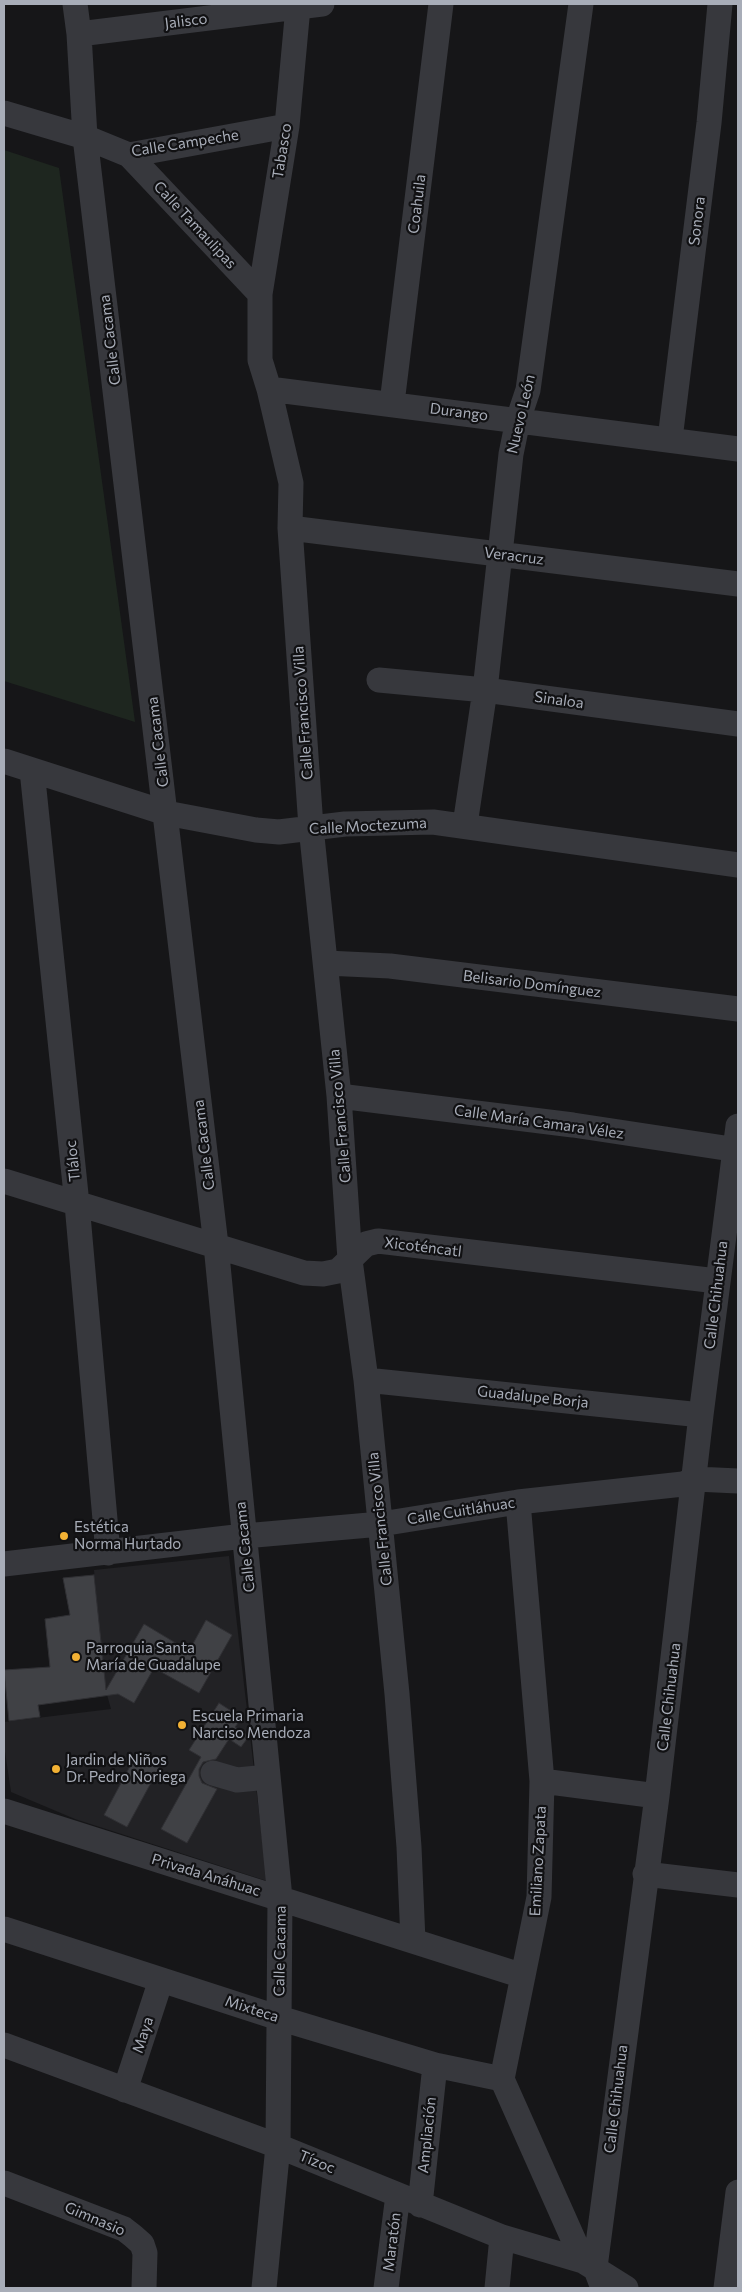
<!DOCTYPE html>
<html>
<head>
<meta charset="utf-8">
<style>
  body { margin:0 }
  #map { position:relative; width:742px; height:2292px; overflow:hidden; background:#161618; font-family:Commissioner,sans-serif }
  canvas { display:block }
  .frame { position:absolute; inset:0; border:5px solid #a8adb8; pointer-events:none }
</style>
</head>
<body>
<div id="map">
<canvas width="742" height="2292"></canvas>
<div class="frame"></div>
</div>
<script>
const g = document.querySelector('canvas').getContext('2d');
g.lineJoin = 'round';
function fill(path, color) {
  g.fillStyle = color;
  g.fill(path, 'evenodd');
}
function poly(rows) {
  const path = new Path2D();
  for (const r of rows) {
    path.moveTo(r[0], r[1]);
    for (let i = 2; i < r.length; i += 2) path.lineTo(r[i], r[i + 1]);
  }
  return path;
}
function trace(path, color, width, dash) {
  g.strokeStyle = color;
  g.lineWidth = width;
  g.lineCap = dash ? 'butt' : 'round';
  g.setLineDash(dash || []);
  g.stroke(path);
}
function drawText(font, color, halo, rows, align = 'center') {
  g.font = font + ' Commissioner,sans-serif';
  g.lineWidth = 4.5;
  g.setLineDash([]);
  g.textBaseline = 'middle';
  g.strokeStyle = halo;
  g.fillStyle = color;
  for (const [text, x, y, turn = 0] of rows) {
    g.save();
    g.translate(x, y);
    g.rotate((+turn || 0) * Math.PI / 180);
    g.textAlign = isNaN(turn) ? turn : align;
    if (halo) g.strokeText(text, 0, 0);
    g.fillText(text, 0, 0);
    g.restore();
  }
}
const built = poly([
  [229,1556,267,1881,75,1819,11,1792,4,1745,4,1722,111,1709,104,1684,94,1570]
]);
const green = poly([
  [4,150,59,168,135,722,4,681]
]);
const building = poly([
  [94,1575,106,1690,144,1624,189,1651,206,1620,232,1635,199,1693,154,1668,134,1703,118,1694,38,1705,40,1717,9,1721,4,1670,50,1667,45,1619,70,1615,63,1578,94,1575],
  [219,1703,242,1718,235,1727,249,1736,241,1747,229,1739,216,1759,203,1762,199,1769,199,1776,202,1783,217,1789,187,1843,161,1829,201,1757,189,1750,219,1703],
  [136,1755,159,1768,127,1827,104,1815,136,1755]
]);
const minor = poly([
  [75,4,79,34,85,137,216,1245,280,1898,278,2146,264,2288],
  [298,7,287,126,260,294,260,360,269,389,291,483,290,528,311,827,339,1096,350,1260,366,1380,397,1694,409,1847,413,1941],
  [79,34,322,4],
  [4,113,85,137,129,155,287,126],
  [129,155,260,294],
  [269,389,738,449],
  [392,403,441,4],
  [670,439,709,123,720,4],
  [290,528,738,584],
  [379,680,485,690,738,724],
  [4,761,166,813,256,830,279,832,345,824,433,822,738,865],
  [32,770,77,1204,108,1553],
  [465,825,485,690,511,454,518,420,528,390,581,4],
  [326,963,390,966,738,1009],
  [339,1096,573,1125,738,1150],
  [4,1181,304,1273,323,1274,338,1271,366,1244,378,1241,717,1281],
  [366,1380,701,1415],
  [518,1502,542,1781,539,1897,502,2079,583,2261],
  [4,1564,244,1536,381,1524,518,1502,683,1484,695,1479,738,1481],
  [213,1773,237,1780,268,1777],
  [542,1781,657,1796],
  [4,1811,523,1976],
  [645,1874,738,1885],
  [4,1929,279,2018,435,2065,502,2079],
  [4,2045,278,2146,502,2237,583,2261,626,2288],
  [125,2090,161,1980],
  [4,2183,124,2229,133,2236,142,2244,145,2253,144,2288],
  [420,2205,435,2065],
  [386,2288,398,2195],
  [497,2288,502,2237],
  [603,2288,595,2267,657,1796,701,1415,738,1126],
  [726,2288,738,2192]
]);
const markers = [
  [64,1536,5,"#f2b134"],
  [76,1657,5,"#f2b134"],
  [182,1725,5,"#f2b134"],
  [56,1769,5,"#f2b134"]
];
const streetNames = [
  ["Jalisco",186,21,-7],
  ["Calle Campeche",185,143,-9],
  ["Tabasco",282,151,-81],
  ["Coahuila",417,204,-83],
  ["Sonora",697,221,-83],
  ["Calle Tamaulipas",195,225,47],
  ["Calle Cacama",110,340,-97],
  ["Durango",459,412,7],
  ["Nuevo León",521,414,-77],
  ["Veracruz",514,556,7],
  ["Sinaloa",559,700,8],
  ["Calle Francisco Villa",303,713,-94],
  ["Calle Cacama",158,742,-97],
  ["Calle Moctezuma",368,826,-3],
  ["Belisario Domínguez",532,984,7],
  ["Calle Francisco Villa",340,1116,-95],
  ["Calle María Camara Vélez",539,1122,8],
  ["Calle Cacama",204,1145,-97],
  ["Tláloc",73,1161,-96],
  ["Xicoténcatl",423,1247,7],
  ["Calle Chihuahua",716,1295,-83],
  ["Guadalupe Borja",533,1397,6],
  ["Calle Cuitláhuac",461,1511,-9],
  ["Calle Francisco Villa",380,1519,-96],
  ["Calle Cacama",245,1547,-96],
  ["Calle Chihuahua",669,1697,-83],
  ["Emiliano Zapata",538,1861,-87],
  ["Privada Anáhuac",206,1875,17],
  ["Calle Cacama",280,1951,-89],
  ["Mixteca",252,2009,18],
  ["Maya",143,2035,-72],
  ["Calle Chihuahua",616,2099,-83],
  ["Ampliación",427,2135,-84],
  ["Tízoc",317,2162,22],
  ["Gimnasio",95,2219,23],
  ["Maratón",392,2242,-83]
];
const poiNames = [
  ["Estética",74,1527],
  ["Norma Hurtado",74,1544],
  ["Parroquia Santa",86,1648],
  ["María de Guadalupe",86,1665],
  ["Escuela Primaria",192,1716],
  ["Narciso Mendoza",192,1733],
  ["Jardin de Niños",66,1760],
  ["Dr. Pedro Noriega",66,1777]
];
fill(built, '#222225');
fill(green, '#1e261f');
fill(building, '#404145');
trace(building, '#303034', 1);
trace(minor, '#37383d', 25);
for (const [x, y, r, color] of markers) {
  const dot = new Path2D();
  dot.arc(x, y, r, 0, 2 * Math.PI);
  g.fillStyle = color;
  g.fill(dot);
  trace(dot, '#111113', 2);
}
drawText('15px', '#a8adb8', '#111113', streetNames);
drawText('15px', '#a8adb8', '#111113', poiNames, 'left');
</script>
</body>
</html>
